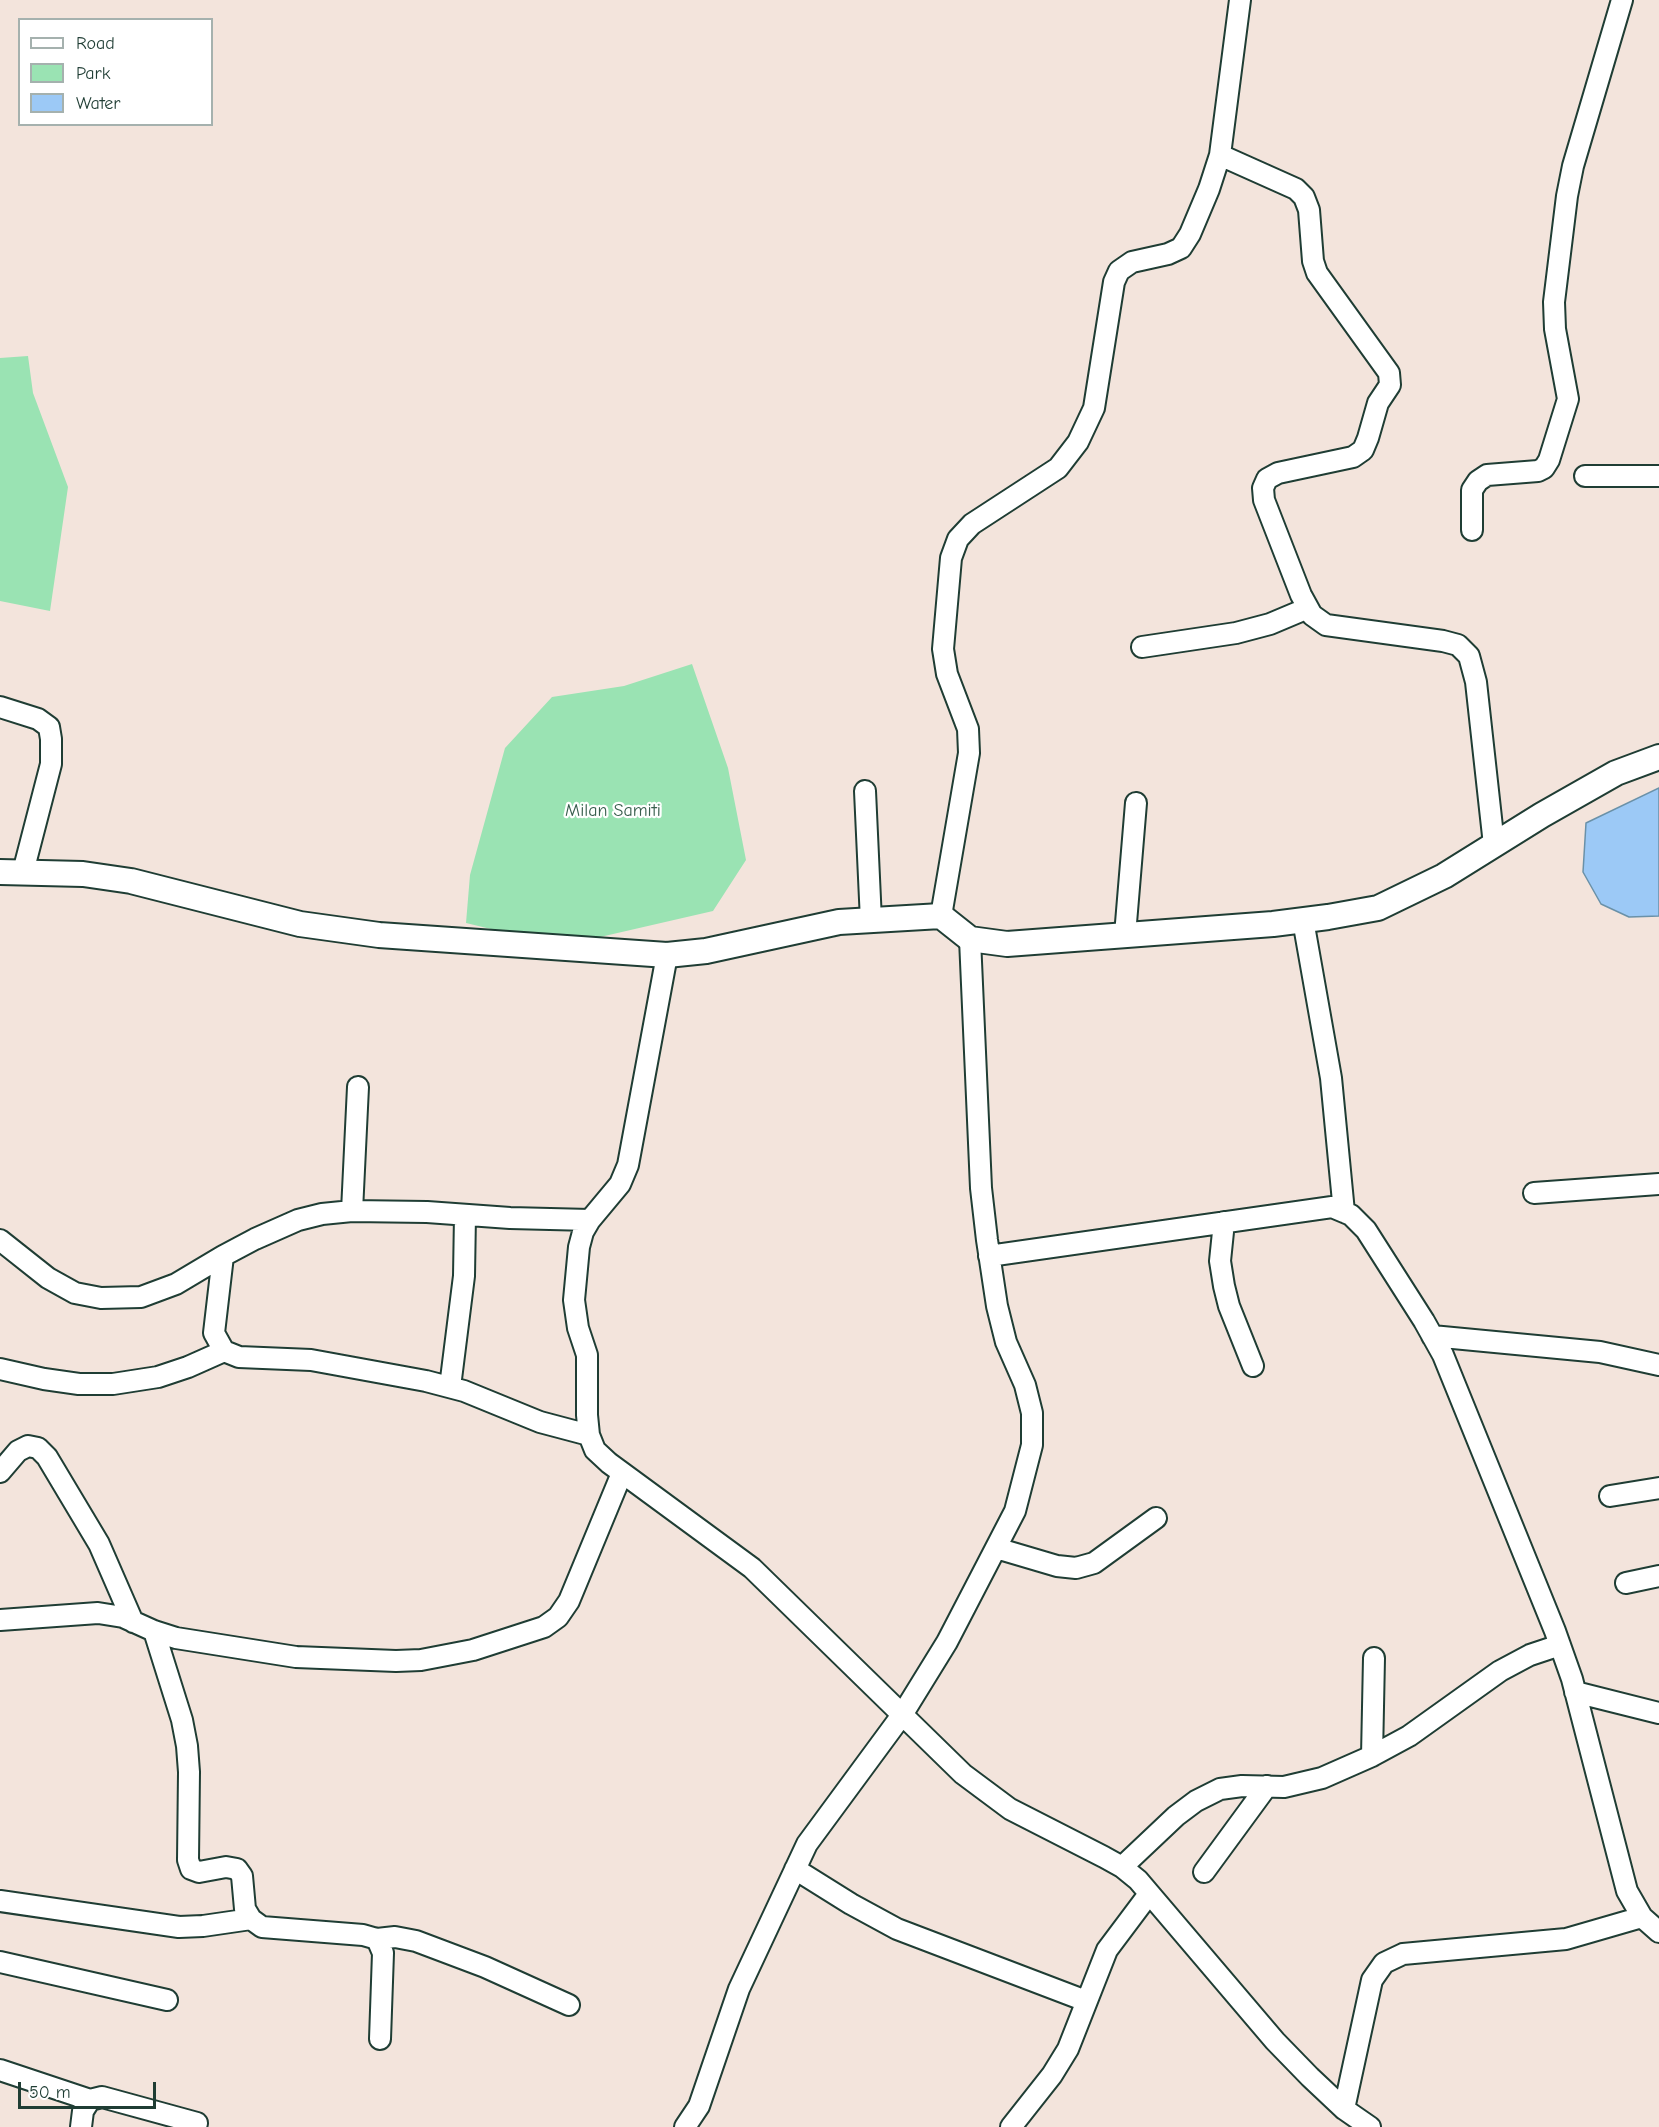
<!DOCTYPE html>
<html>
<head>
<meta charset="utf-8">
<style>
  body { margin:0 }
  #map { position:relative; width:1659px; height:2127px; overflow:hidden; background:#f3e4dc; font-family:"Comic Neue",sans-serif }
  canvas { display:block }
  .legend { position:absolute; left:18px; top:18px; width:195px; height:108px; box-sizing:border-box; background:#fff; border:2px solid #a5b1ae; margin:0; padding:8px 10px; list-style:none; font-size:18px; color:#1f3d34 }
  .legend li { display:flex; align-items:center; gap:12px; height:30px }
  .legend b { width:30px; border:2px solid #a5b1ae }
  .scale { position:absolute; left:18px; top:2082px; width:138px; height:27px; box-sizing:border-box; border:3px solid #1f3d34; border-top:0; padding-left:8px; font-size:18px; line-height:21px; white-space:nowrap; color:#1f3d34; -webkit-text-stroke:4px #fff; paint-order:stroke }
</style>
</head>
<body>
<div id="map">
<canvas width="1659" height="2127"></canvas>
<ul class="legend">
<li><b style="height:8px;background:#fff"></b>Road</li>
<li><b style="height:16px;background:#9ae3b3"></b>Park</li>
<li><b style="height:16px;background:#9cc9f6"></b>Water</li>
</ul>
<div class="scale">50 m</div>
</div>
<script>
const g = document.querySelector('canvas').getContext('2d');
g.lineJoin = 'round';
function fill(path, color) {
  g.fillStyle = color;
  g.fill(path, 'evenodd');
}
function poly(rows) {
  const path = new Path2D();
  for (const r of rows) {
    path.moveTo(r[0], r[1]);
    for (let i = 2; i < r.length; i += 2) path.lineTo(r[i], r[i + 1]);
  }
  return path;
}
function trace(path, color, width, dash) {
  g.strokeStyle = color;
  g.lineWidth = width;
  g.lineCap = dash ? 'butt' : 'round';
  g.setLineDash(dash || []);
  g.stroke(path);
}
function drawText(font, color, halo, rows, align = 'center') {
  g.font = font + ' "Comic Neue",sans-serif';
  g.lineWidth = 4.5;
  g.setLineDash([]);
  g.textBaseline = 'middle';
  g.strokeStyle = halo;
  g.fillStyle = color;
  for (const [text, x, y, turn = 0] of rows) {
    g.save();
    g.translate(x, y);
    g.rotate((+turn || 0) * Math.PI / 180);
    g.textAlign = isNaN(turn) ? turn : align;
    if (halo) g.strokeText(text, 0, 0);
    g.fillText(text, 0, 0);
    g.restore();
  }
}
const green = poly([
  [28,356,33,393,68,487,50,611,0,601,0,358],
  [692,664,728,768,746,860,713,911,561,946,466,923,470,875,505,748,552,697,624,686]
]);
const water = poly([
  [1659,788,1659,916,1629,917,1601,904,1583,872,1586,823,1659,788]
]);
const minor = poly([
  [1220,155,1296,189,1304,197,1309,210,1313,261,1317,273,1389,373,1390,385,1378,403,1368,438,1363,450,1353,457,1278,473,1267,479,1263,488,1264,500,1301,595,1312,615,1326,625,1443,641,1458,645,1469,656,1476,682,1494,845],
  [1585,476,1659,476],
  [1472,530,1472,490,1478,481,1487,475,1538,471,1544,468,1549,460,1568,399,1555,329,1554,302,1567,196,1573,166,1622,0],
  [1142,647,1236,633,1270,624,1308,608],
  [0,707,38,719,49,727,51,739,51,764,23,872],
  [865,791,871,921],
  [941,916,969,753,968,729,947,674,943,649,951,558,958,539,972,524,1058,468,1078,442,1094,408,1114,282,1119,271,1132,262,1168,254,1181,248,1190,234,1209,189,1220,155,1240,0],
  [1303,920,1331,1078,1344,1212],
  [1125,935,1136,803],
  [667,955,628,1165,620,1184,590,1220,583,1232,579,1247,574,1300,578,1328,587,1355,587,1415,589,1435,595,1450,609,1463,752,1568,963,1774,1010,1809,1104,1857,1122,1867,1138,1880,1275,2041,1310,2077,1344,2109,1370,2127],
  [1534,1193,1659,1184],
  [352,1211,358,1087],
  [1224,1222,1220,1261,1224,1286,1229,1306,1253,1366],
  [0,1240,48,1278,75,1293,101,1298,141,1297,176,1284,223,1256,255,1239,298,1220,322,1214,352,1211,427,1212,510,1218,590,1220],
  [223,1256,214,1333,224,1351,239,1357,311,1360,426,1381,464,1391,540,1422,589,1435],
  [989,1256,1332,1207,1351,1215,1366,1230,1424,1321,1443,1355,1555,1631,1572,1679,1627,1891,1642,1917,1659,1932],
  [1432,1336,1600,1352,1659,1365],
  [0,1369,44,1379,79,1384,113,1384,158,1377,188,1367,224,1351],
  [450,1387,464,1276,465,1215],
  [0,1472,18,1451,28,1446,38,1448,47,1457,99,1544,133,1622],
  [1610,1496,1659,1488],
  [996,1548,1057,1566,1076,1568,1094,1563,1156,1518],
  [1626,1583,1659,1576],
  [0,1620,98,1613,123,1617,154,1631,176,1638,296,1657,396,1661,421,1660,473,1650,544,1627,558,1617,569,1601,622,1473],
  [154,1631,182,1720,187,1746,189,1772,188,1860,191,1869,199,1872,226,1867,237,1869,242,1876,245,1909,251,1919,262,1927,363,1935,377,1939,383,1953,380,2039],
  [1575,1692,1659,1713],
  [1372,1756,1374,1658],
  [1122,1867,1176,1816,1196,1801,1220,1789,1242,1786,1284,1787,1322,1778,1372,1756,1409,1736,1500,1671,1530,1655,1560,1645],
  [795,1869,851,1904,897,1929,1086,2001],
  [1204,1872,1267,1786],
  [0,1901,179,1927,203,1926,251,1919],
  [377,1939,395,1937,416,1941,485,1967,569,2005],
  [0,1962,167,2000],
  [0,2070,90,2100],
  [1344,2109,1372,1980,1384,1963,1403,1954,1566,1939,1642,1917],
  [81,2127,83,2111,90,2100,102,2097,197,2123],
  [685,2127,699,2106,739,1989,807,1844,902,1715,947,1642,1015,1511,1032,1445,1032,1413,1025,1385,1006,1342,997,1306,987,1240,981,1188,970,939],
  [1011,2127,1052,2075,1068,2049,1107,1950,1149,1894]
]);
const tertiary = poly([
  [0,872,83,874,131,881,300,924,379,935,667,955,706,951,839,922,941,916,970,939,1007,944,1273,924,1328,917,1378,908,1444,876,1542,815,1616,773,1659,757]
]);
const parkNames = [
  ["Milan Samiti",613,811]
];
fill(green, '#9ae3b3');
fill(water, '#9cc9f6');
trace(water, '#6a91a8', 1.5);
trace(minor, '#1f3d34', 24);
trace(tertiary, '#1f3d34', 28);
trace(minor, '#fff', 20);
trace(tertiary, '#fff', 24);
drawText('18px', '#385e4d', '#fff', parkNames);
</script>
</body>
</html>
